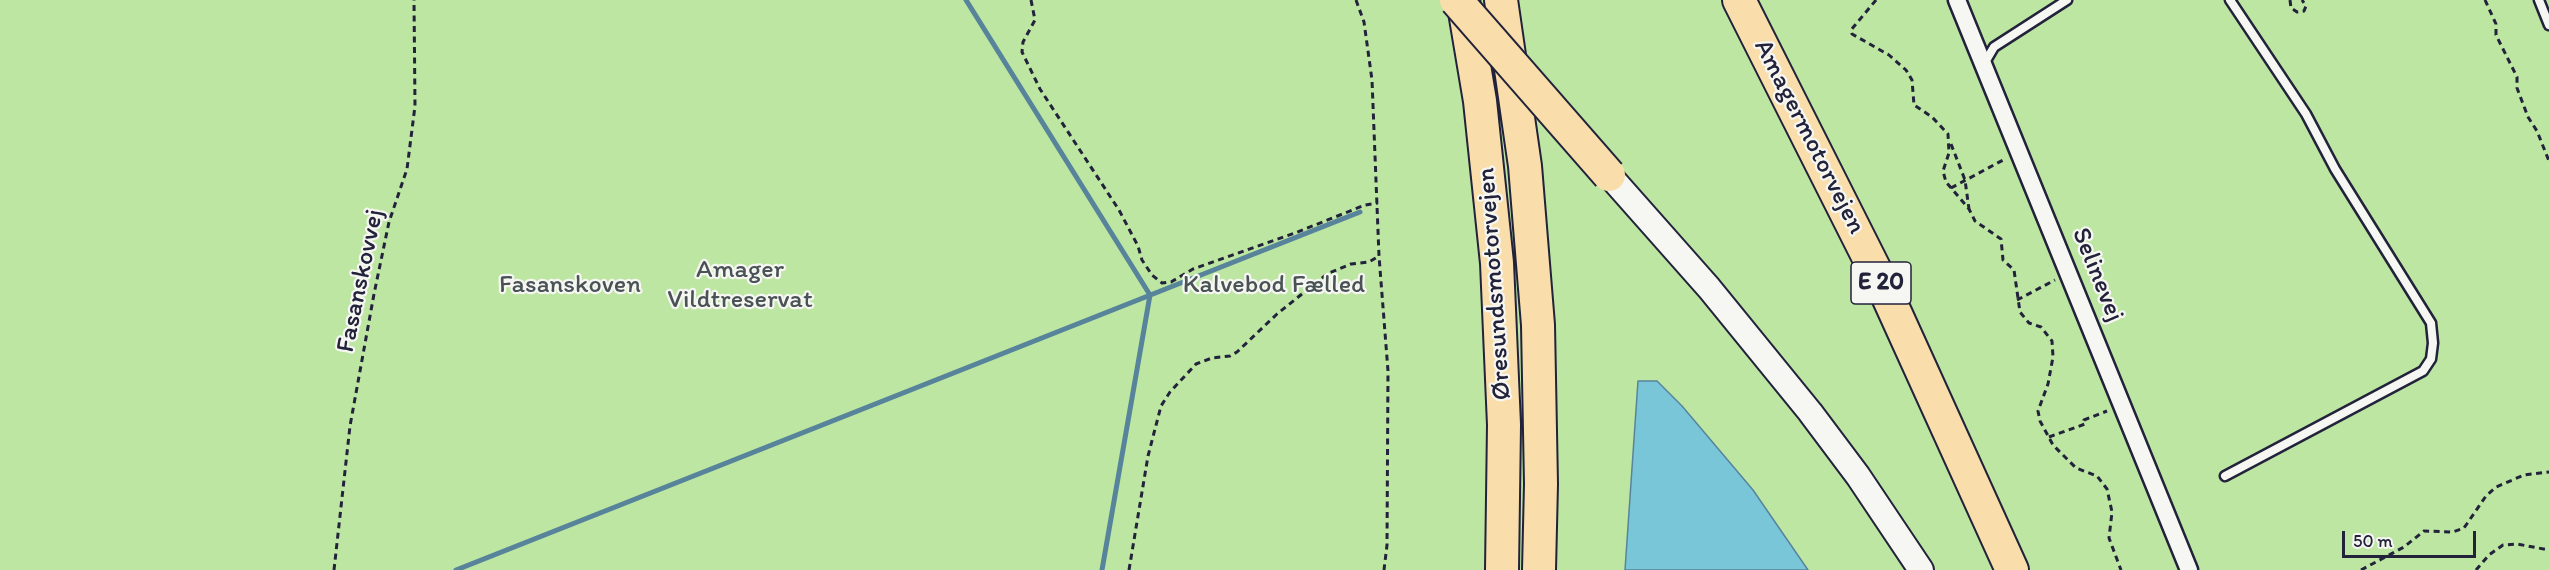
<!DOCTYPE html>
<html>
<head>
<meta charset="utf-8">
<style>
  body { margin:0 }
  #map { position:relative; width:2549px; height:570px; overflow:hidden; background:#f6e8dc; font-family:Itim,sans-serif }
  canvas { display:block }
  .scale { position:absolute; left:2342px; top:531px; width:134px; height:27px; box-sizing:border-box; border:3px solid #22223b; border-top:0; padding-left:8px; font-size:18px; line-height:21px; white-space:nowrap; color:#22223b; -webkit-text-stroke:4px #f6f6f2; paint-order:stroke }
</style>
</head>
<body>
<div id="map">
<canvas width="2549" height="570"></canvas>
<div class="scale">50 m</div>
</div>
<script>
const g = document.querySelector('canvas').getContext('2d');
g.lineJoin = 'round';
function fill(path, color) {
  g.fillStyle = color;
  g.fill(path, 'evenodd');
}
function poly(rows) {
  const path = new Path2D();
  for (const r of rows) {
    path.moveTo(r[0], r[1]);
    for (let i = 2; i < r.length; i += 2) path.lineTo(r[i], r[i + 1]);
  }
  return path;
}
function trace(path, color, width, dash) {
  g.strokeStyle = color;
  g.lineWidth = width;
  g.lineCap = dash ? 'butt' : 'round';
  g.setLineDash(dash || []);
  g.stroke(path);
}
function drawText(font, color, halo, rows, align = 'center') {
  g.font = font + ' Itim,sans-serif';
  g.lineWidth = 4.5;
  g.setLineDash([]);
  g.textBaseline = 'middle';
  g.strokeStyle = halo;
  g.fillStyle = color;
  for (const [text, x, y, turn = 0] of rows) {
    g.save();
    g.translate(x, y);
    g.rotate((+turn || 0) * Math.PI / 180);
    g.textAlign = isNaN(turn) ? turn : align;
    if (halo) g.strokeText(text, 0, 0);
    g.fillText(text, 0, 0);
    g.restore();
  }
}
const green = poly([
  [0,0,2549,0,2549,570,0,570]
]);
const water = poly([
  [1638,381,1657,381,1682,406,1753,490,1808,570,1625,570,1638,381]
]);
const stream = poly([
  [966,0,1150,295,1102,570],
  [456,570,1360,212]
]);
const path = poly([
  [1031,0,1035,20,1023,42,1022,52,1040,89,1119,210,1138,246,1142,260,1152,275,1162,283,1171,282,1193,269,1295,233,1365,205,1378,203],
  [1356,0,1364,22,1372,80,1379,256,1388,371,1387,545,1384,570],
  [1876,0,1851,30,1852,34,1889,55,1906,70,1912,80,1914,105,1932,117,1948,134,1949,153,1943,171,1946,182,1969,209,1975,221,2001,239,2003,260,2014,270,2020,312,2029,323,2041,327,2052,341,2053,357,2048,384,2038,411,2040,421,2053,445,2076,468,2097,476,2107,489,2112,512,2109,538,2121,570],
  [2290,0,2291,8,2297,12,2304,11,2306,6,2302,0],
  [2485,0,2496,24,2496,35,2517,77,2517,88,2528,117,2537,131,2549,161],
  [1951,144,1965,180,1969,209],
  [1951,188,2005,159],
  [2017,300,2055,280],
  [2049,437,2085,424,2084,420,2107,411],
  [334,570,350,426,374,294,389,222,407,169,415,106,414,0],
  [1129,570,1148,456,1161,406,1170,392,1196,364,1212,358,1230,356,1237,352,1277,314,1327,274,1351,264,1369,262,1379,256],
  [2361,570,2404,547,2424,531,2453,532,2464,528,2486,496,2496,487,2524,475,2549,472],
  [2476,570,2489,555,2503,545,2517,544,2549,550]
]);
const lane = poly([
  [2539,0,2549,25],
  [1984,64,1994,47,2067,0],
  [2225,476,2423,371,2431,359,2433,343,2431,323,2335,169,2306,114,2230,0]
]);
const street = poly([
  [1957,0,2189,570]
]);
const secondary = poly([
  [1609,175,1709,288,1810,412,1858,476,1921,570]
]);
const highway = poly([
  [1463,0,1480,101,1497,263,1504,425,1502,570],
  [1501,0,1525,166,1538,325,1541,484,1539,570],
  [1739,0,1884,288,2012,570]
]);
const highwayBridge = poly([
  [1456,0,1609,175]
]);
const shields = [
  [1881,283,60]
];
const shieldNames = [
  ["E 20",1881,283]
];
const streetNames = [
  ["Amagermotorvejen",1809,137,63],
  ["Selinevej",2097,275,68],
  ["Fasanskovvej",361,281,-78],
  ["Øresundsmotorvejen",1495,284,-94]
];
const parkNames = [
  ["Amager",740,270],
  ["Vildtreservat",740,300],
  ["Fasanskoven",570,285],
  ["Kalvebod Fælled",1274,285]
];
fill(green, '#bde6a3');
fill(water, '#7ac6d9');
trace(water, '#57849a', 1.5);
trace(stream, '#57849a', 5);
trace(lane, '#22223b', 13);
trace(street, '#22223b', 21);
trace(secondary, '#22223b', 28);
trace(highway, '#22223b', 36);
trace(path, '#22223b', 3, [6, 4.5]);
trace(lane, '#f6f6f2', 8);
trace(street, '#f6f6f2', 16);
trace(secondary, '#f6f6f2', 24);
trace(highway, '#f9deab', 32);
trace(highwayBridge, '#22223b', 36, []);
trace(highwayBridge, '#f9deab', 32);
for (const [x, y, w] of shields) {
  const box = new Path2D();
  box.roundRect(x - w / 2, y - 21, w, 42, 4.5);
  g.fillStyle = '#f6f6f2';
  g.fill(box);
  trace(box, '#22223b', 1.5);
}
drawText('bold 24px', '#22223b', null, shieldNames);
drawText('26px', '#22223b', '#f6f6f2', streetNames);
drawText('26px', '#495355', '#f6f6f2', parkNames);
</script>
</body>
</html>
